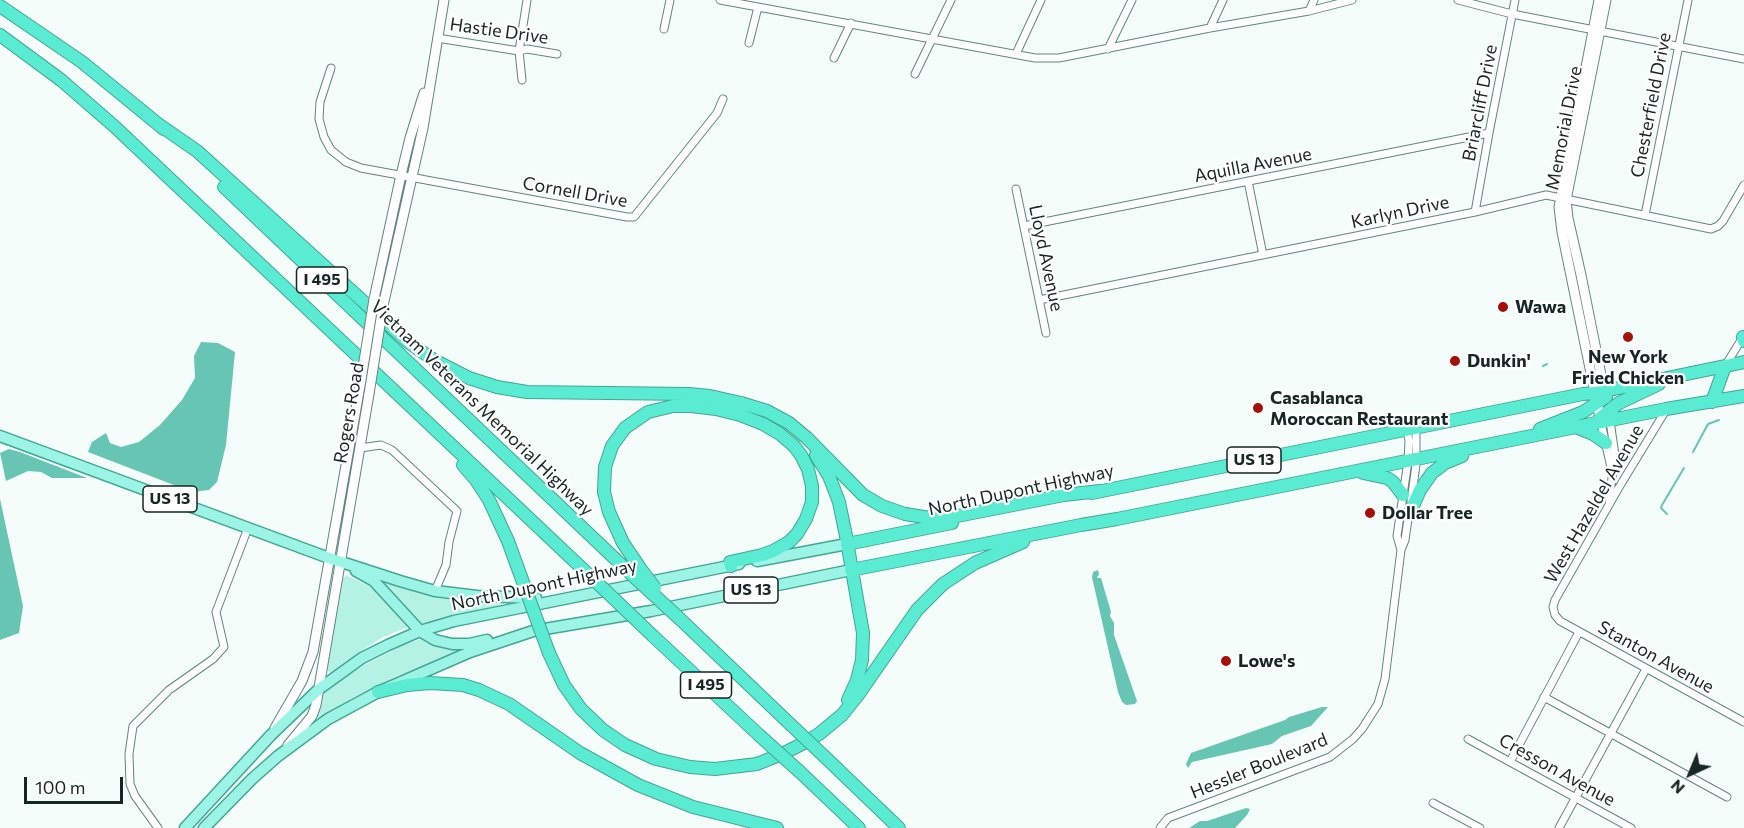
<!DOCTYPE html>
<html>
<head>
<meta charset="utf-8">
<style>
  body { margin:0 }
  #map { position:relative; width:1744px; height:828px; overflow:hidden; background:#f5fdfb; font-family:Commissioner,sans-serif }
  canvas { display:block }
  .north { position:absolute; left:1660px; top:744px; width:60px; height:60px; -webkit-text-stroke:4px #fff; paint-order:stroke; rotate:224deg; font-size:16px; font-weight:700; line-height:24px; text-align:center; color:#162623 }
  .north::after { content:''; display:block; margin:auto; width:21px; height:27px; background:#162623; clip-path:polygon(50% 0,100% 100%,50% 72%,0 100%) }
  .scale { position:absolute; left:24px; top:777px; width:99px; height:27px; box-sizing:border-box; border:3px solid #162623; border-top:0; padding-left:8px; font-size:18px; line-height:21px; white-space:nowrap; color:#162623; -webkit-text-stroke:4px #fff; paint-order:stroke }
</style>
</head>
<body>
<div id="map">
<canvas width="1744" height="828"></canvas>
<div class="north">N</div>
<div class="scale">100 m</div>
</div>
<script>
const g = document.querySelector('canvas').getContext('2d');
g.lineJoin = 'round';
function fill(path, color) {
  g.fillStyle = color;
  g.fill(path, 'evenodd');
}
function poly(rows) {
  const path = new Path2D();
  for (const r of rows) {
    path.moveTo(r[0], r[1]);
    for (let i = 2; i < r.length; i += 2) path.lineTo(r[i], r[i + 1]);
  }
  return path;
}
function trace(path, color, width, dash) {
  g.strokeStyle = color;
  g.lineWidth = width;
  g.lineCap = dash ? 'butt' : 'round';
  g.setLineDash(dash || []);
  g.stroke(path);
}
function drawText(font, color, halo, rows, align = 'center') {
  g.font = font + ' Commissioner,sans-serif';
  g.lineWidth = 4.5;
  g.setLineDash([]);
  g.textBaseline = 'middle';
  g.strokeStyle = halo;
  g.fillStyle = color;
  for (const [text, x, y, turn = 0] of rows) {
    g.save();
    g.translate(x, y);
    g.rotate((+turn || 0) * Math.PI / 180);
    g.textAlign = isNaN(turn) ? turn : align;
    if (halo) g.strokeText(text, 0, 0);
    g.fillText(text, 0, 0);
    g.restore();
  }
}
const green = poly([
  [346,575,371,587,377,592,408,627,383,637,358,653,331,673,328,671,327,666,343,579],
  [383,580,437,598,503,605,452,616,428,623,420,623,411,616,381,583],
  [423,638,461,649,460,652,397,676,354,697,317,719,323,693,336,683,363,666,401,646]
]);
const water = poly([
  [201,342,218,343,235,352,226,445,217,482,209,490,192,492,88,452,92,442,106,433,110,443,121,447,139,442,160,425,182,400,195,378,194,356],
  [9,449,20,452,87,478,52,478,41,472,28,471,6,481,0,453],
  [0,499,23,606,19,633,0,640],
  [1098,570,1099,574,1097,578,1101,578,1111,612,1110,616,1114,623,1114,635,1137,701,1135,704,1126,705,1122,702,1118,692,1092,577,1093,572],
  [1322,707,1328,707,1311,726,1282,736,1272,744,1192,762,1188,768,1186,764,1191,753,1285,720,1289,717],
  [1246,808,1250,809,1247,815,1235,828,1189,828,1200,821,1207,821]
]);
const stream = poly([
  [1543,366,1547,364],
  [1693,452,1708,424,1719,420],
  [1667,514,1661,508,1662,505,1684,468]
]);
const street = poly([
  [720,0,1035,58,1059,58,1210,28,1309,11,1352,0],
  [1458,0,1512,14,1744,59],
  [1309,11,1314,0],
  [1210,28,1223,0],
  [664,29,670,0],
  [437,38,519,51,527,49,557,54],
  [749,43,758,7],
  [1108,49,1132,0],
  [1016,54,1041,0],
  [834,58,851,23],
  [331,68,320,102,319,119,324,137,331,150,346,162,361,168,627,217,634,217,717,113,723,99],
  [915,74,951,0],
  [522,80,519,51,527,0],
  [1248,181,1263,255],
  [1016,189,1046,333],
  [1475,212,1489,133,1515,0],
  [1645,215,1688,0],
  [1024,226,1489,133],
  [1039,300,1475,212,1546,195,1711,229,1718,226,1723,221,1744,185],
  [1725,366,1743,337],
  [1666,410,1618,489,1555,600,1553,607,1555,615,1560,621,1744,722],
  [1601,423,1612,472],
  [360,448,381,445,392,450,457,511,449,542,446,565,435,591],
  [1411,501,1416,465,1416,428],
  [1609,501,1615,455,1610,421],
  [1401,550,1397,536,1408,461,1409,441,1407,430],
  [1544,697,1727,797],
  [1468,739,1631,828],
  [1510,762,1579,632],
  [1433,803,1480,828],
  [158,828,135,796,130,784,129,754,133,726,169,690,213,659,224,647,216,612,248,528],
  [1160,828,1168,818,1330,757,1353,739,1362,729,1378,704,1385,679,1401,550,1405,540,1409,512],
  [1559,828,1646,669]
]);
const secondary = poly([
  [1599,0,1559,207,1562,232,1601,422],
  [374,299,401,175,410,138,424,93],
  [383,306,423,128,444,0],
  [1605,395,1581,275,1568,218,1566,200,1606,0],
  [275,728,302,681,313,652,360,386],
  [288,745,312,716,316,705,369,394]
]);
const primary = poly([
  [0,436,329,558,400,581,435,591,477,596,536,598],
  [757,561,847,544],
  [356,571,374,581,420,631,435,640,452,644,469,644,487,640],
  [185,828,271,735,319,689,362,658,388,645,420,631,454,621,739,564],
  [204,828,252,779,278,756,328,719,378,692,470,652,533,631,651,611,851,570]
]);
const highway = poly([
  [0,6,82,62,164,129],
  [0,35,61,80,114,126,588,574],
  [158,124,197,151,408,342,434,360,469,378,497,387,527,392,689,394,710,396,741,403,767,411,789,423,807,438,863,495,882,506,905,514,924,517,947,518,1064,495,1100,491],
  [224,187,630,573],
  [1743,337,1744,341],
  [1712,402,1725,366],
  [1600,418,1619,403,1659,384],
  [1578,428,1593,434,1606,443],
  [1540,429,1583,412,1606,397],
  [816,455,829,476,839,502,846,536,863,633,862,660,857,680,848,700],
  [463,465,476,480,489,500,508,541,524,585],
  [1363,473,1387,478,1393,482,1403,495],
  [1092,493,1583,394,1595,393,1744,362],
  [1409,515,1420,490,1432,473,1445,463,1462,456],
  [847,544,952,523],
  [851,570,1081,525,1117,519,1666,409,1744,396],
  [642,571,623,543,609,512,604,492,605,467,612,446,625,428,648,412,673,406,691,406,716,409,740,415,763,424,780,434,794,446,801,455,808,469,812,486,812,502,806,519,797,534,789,542,773,551,762,555,730,562,731,566],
  [680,619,790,724],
  [653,636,759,735],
  [549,653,564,685,581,709,603,730,625,745,656,759,690,767,715,769,757,764,782,754,804,743,819,734,842,715,858,695,917,610,943,584,975,563,1023,542],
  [378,692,407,685,430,683,463,685,479,690,509,704,580,753,638,785,693,807,777,828],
  [825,757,899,828],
  [800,772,859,828]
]);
const secondaryBridge = poly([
  [360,386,374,299],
  [369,394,383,306]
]);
const highwayBridge = poly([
  [642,571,655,588],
  [630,573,680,619],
  [588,574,653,636],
  [524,585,549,653],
  [790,724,825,757],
  [759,735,800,772]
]);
const markers = [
  [1503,307,6,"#a40f08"],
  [1628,337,6,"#a40f08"],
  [1455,361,6,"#a40f08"],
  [1258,408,6,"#a40f08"],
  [1370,513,6,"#a40f08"],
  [1226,661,6,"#a40f08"]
];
const shields = [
  [322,280,51],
  [1254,460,54],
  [170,499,54],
  [751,590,54],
  [706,685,51]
];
const shieldNames = [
  ["I 495",322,280],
  ["US 13",1254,460],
  ["US 13",170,499],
  ["US 13",751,590],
  ["I 495",706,685]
];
const streetNames = [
  ["Hastie Drive",499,31,8],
  ["Briarcliff Drive",1480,103,-79],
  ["Chesterfield Drive",1651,105,-79],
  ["Memorial Drive",1564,128,-79],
  ["Aquilla Avenue",1253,165,-11],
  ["Cornell Drive",575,192,10],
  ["Karlyn Drive",1400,212,-12],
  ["Lloyd Avenue",1046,258,78],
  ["Vietnam Veterans Memorial Highway",482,408,44],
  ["Rogers Road",349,413,-80],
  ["North Dupont Highway",1021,490,-12],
  ["West Hazeldel Avenue",1594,504,-60],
  ["North Dupont Highway",544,585,-12],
  ["Stanton Avenue",1656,657,29],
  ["Hessler Boulevard",1259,766,-22],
  ["Cresson Avenue",1557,770,29]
];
const poiNames = [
  ["Wawa",1515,307],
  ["New York",1628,357,"center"],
  ["Fried Chicken",1628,378,"center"],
  ["Dunkin'",1467,361],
  ["Casablanca",1270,398],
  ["Moroccan Restaurant",1270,419],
  ["Dollar Tree",1382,513],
  ["Lowe's",1238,661]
];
fill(green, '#b4f2e4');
fill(water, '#67c5b3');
trace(stream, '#67c5b3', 2);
trace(street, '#5f877e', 9);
trace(secondary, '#5f877e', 11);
trace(primary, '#42a795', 13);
trace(highway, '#42a795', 14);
trace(street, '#fff', 7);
trace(secondary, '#fff', 9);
trace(primary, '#9cf4e4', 10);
trace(highway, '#5aecd2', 12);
trace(secondaryBridge, '#5f877e', 11, []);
trace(highwayBridge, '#42a795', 14, []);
trace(secondaryBridge, '#fff', 9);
trace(highwayBridge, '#5aecd2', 12);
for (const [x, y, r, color] of markers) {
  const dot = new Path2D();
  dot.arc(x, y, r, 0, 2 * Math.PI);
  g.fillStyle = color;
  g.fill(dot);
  trace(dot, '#fff', 2);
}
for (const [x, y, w] of shields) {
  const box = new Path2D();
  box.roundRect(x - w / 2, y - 13, w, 26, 4.5);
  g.fillStyle = '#fff';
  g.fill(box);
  trace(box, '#162623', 1.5);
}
drawText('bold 16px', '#162623', null, shieldNames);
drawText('18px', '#162623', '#fff', streetNames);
drawText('bold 18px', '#162623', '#fff', poiNames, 'left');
</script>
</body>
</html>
